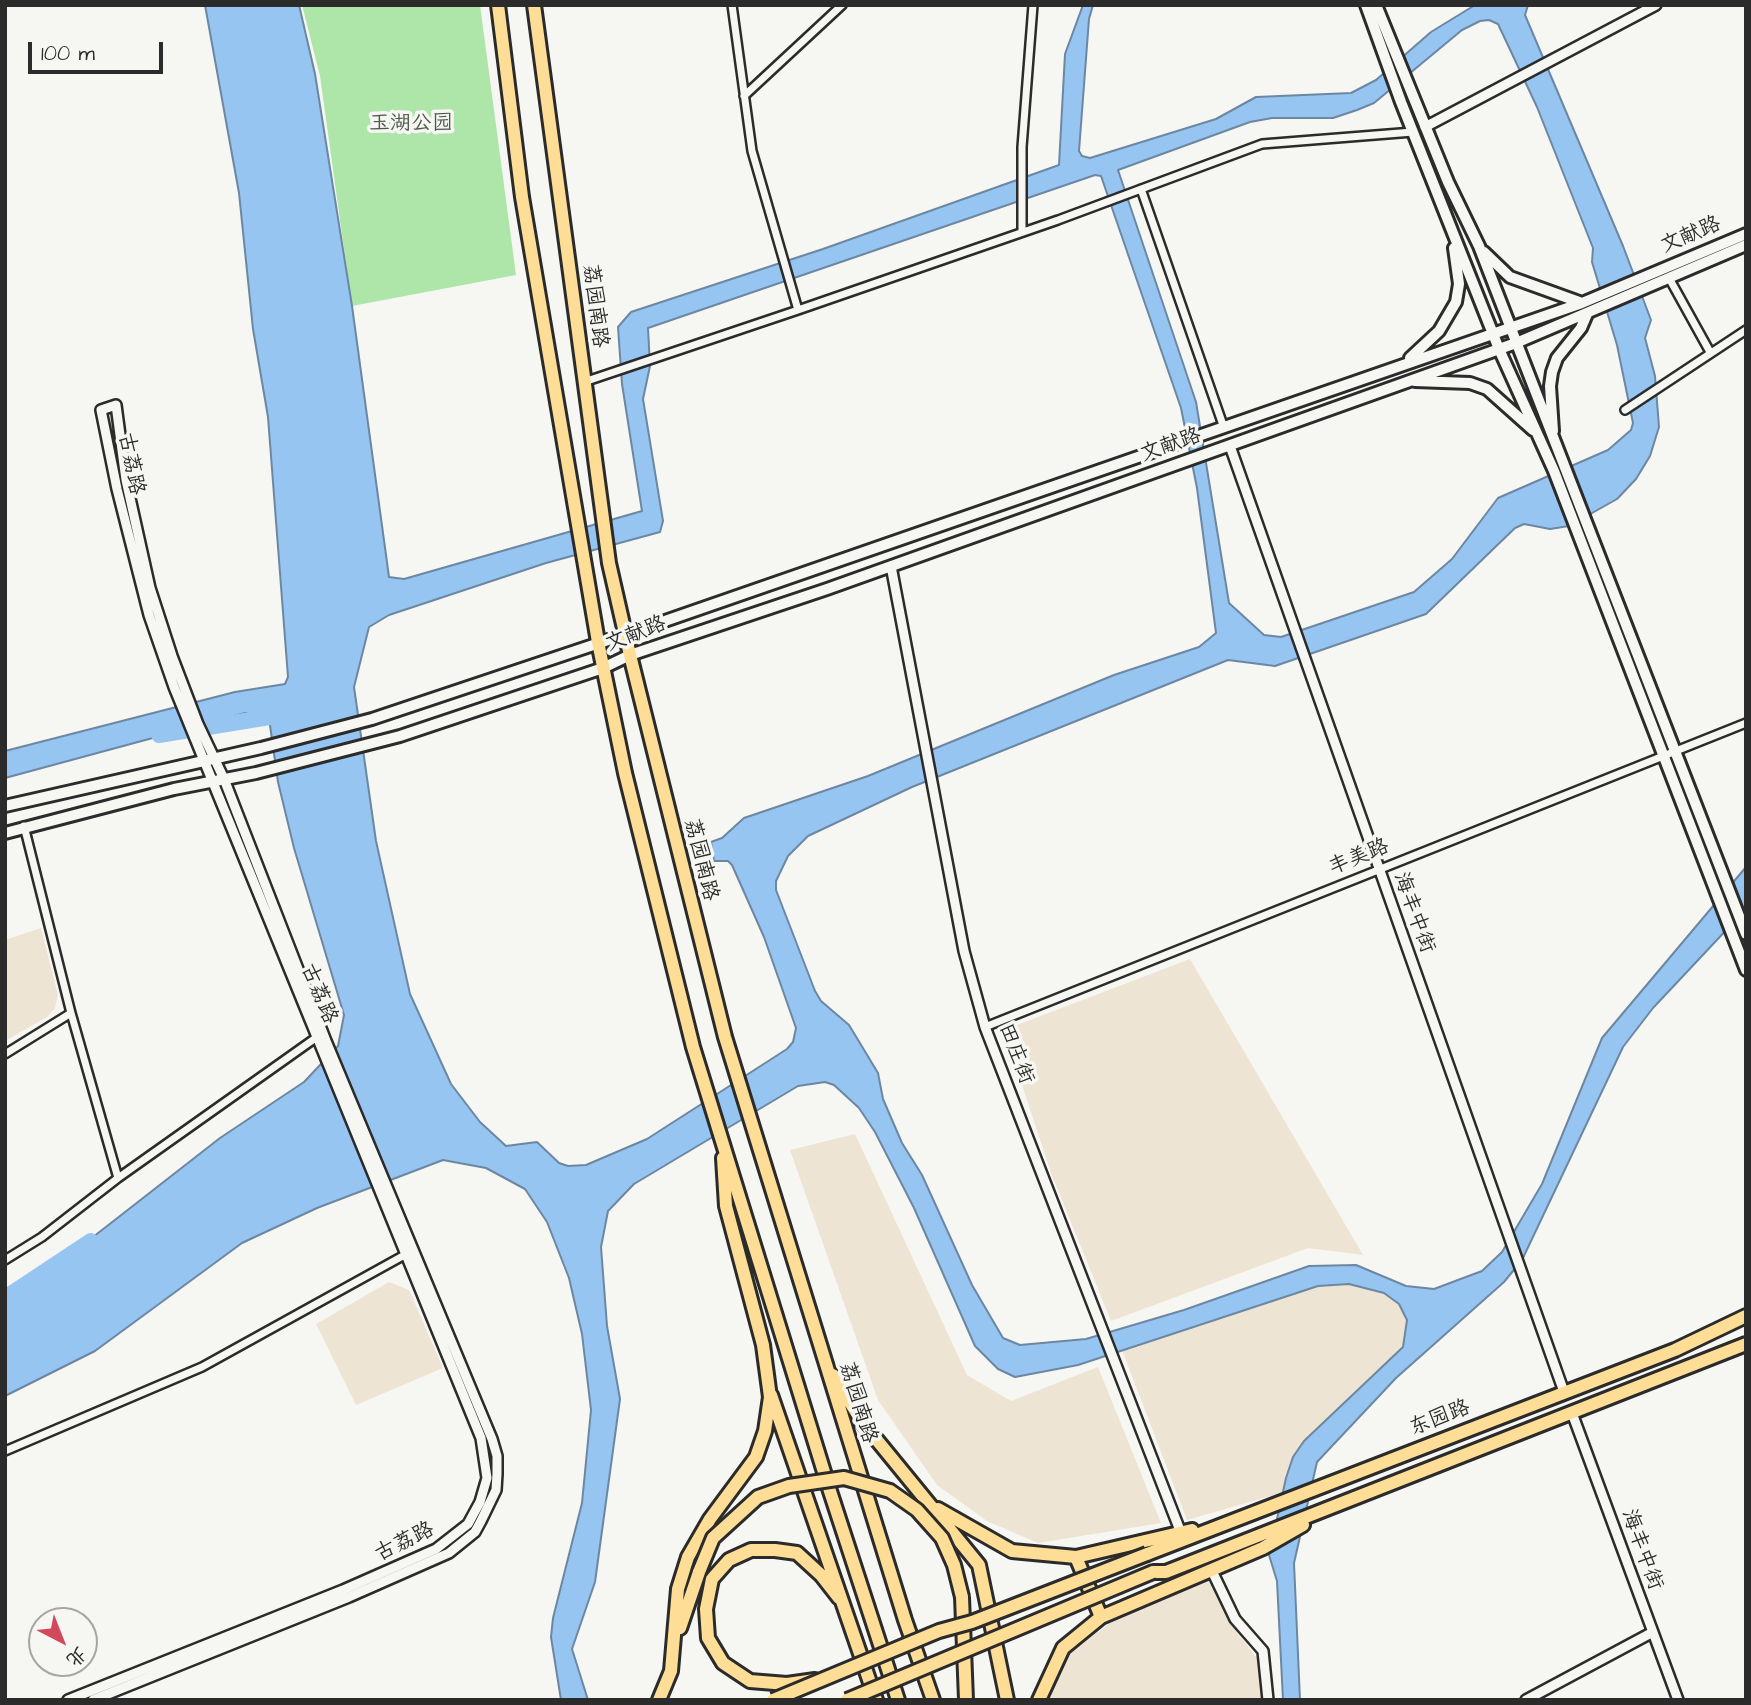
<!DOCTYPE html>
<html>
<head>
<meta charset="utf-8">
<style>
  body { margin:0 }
  #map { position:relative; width:1751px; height:1705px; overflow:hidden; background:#f6f6f2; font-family:"Architects Daughter","LXGW WenKai TC",sans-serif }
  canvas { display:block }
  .frame { position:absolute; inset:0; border:7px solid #2b2b2b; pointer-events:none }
  .north { position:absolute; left:28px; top:1607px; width:70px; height:70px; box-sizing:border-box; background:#f6f6f2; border:2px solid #a5a5a2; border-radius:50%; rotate:138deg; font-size:19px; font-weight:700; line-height:28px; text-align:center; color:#2b2b2b }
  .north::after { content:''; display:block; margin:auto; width:24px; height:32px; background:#d1495b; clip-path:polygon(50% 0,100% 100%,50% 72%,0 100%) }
  .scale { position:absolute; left:28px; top:42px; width:135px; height:32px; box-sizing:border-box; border:4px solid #2b2b2b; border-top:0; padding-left:9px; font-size:21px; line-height:24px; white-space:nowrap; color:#2b2b2b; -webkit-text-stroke:5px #f6f6f2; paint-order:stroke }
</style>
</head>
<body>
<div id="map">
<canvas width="1751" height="1705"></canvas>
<div class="frame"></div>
<div class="north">北</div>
<div class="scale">100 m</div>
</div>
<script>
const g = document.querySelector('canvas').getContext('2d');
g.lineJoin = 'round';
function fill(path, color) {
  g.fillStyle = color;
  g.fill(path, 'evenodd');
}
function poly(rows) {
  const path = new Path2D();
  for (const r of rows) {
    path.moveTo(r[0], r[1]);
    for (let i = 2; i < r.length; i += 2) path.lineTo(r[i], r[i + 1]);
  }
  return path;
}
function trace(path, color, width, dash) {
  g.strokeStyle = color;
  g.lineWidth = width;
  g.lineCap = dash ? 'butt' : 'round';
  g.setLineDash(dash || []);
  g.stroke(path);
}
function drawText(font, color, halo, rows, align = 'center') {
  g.font = font + ' "Architects Daughter","LXGW WenKai TC",sans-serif';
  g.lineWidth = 7;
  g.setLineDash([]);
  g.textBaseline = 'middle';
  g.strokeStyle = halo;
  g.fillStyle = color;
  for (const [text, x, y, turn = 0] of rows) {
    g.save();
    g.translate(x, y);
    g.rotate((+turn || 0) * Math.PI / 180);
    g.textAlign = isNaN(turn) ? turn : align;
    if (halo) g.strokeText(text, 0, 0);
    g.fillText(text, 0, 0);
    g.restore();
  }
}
const built = poly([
  [41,928,58,995,55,1008,47,1017,5,1041,5,940],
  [1190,959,1363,1255,1308,1248,1111,1321,1051,1173,1004,1030],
  [855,1134,967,1375,1011,1401,1098,1367,1161,1523,1038,1543,987,1521,937,1485,878,1400,790,1150],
  [1355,1272,1415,1317,1415,1341,1288,1491,1187,1520,1117,1337],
  [389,1282,409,1290,443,1368,356,1405,316,1324],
  [1208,1580,1237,1632,1259,1661,1262,1700,1045,1700,1059,1662,1110,1623]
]);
const green = poly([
  [302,5,480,5,516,275,352,306,320,76]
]);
const water = poly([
  [205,5,299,5,315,74,352,306,389,577,404,579,642,511,622,384,618,327,631,312,823,249,1059,165,1065,54,1083,5,1093,5,1089,19,1079,151,1082,156,1090,158,1216,119,1256,97,1351,93,1376,80,1431,32,1475,5,1528,5,1525,15,1623,246,1651,320,1645,338,1655,376,1659,427,1650,456,1636,479,1617,499,1569,526,1550,529,1524,524,1515,528,1426,614,1275,666,1228,660,912,787,808,836,788,856,776,881,776,890,815,991,821,1001,849,1025,878,1073,883,1099,902,1143,922,1175,972,1285,1003,1338,1020,1345,1086,1339,1184,1310,1309,1266,1356,1265,1406,1286,1434,1289,1482,1271,1502,1252,1542,1184,1602,1038,1746,867,1746,909,1653,1008,1623,1047,1522,1260,1504,1282,1396,1378,1317,1462,1294,1563,1300,1700,1283,1700,1277,1581,1269,1555,1286,1478,1293,1457,1304,1441,1403,1347,1407,1320,1399,1304,1384,1293,1349,1284,1318,1286,1078,1365,1015,1377,998,1369,975,1346,914,1208,875,1132,859,1108,834,1085,825,1082,798,1086,634,1184,608,1211,601,1247,607,1326,620,1399,595,1582,572,1649,588,1700,561,1700,551,1637,553,1618,582,1503,591,1410,582,1334,569,1278,547,1222,525,1189,486,1168,443,1160,317,1208,242,1243,95,1351,5,1396,5,1300,34,1283,220,1138,304,1082,338,1046,344,1015,294,848,278,782,269,718,245,713,5,778,5,751,235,692,285,684,288,677,268,417,253,329,239,193,205,5],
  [1480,21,1489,20,1498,24,1537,107,1593,248,1592,262,1617,345,1633,423,1631,430,1608,450,1498,498,1452,559,1414,592,1281,637,1264,635,1229,603,1196,402,1118,170,1250,122,1272,118,1333,118,1357,110,1374,103,1462,30,1480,21],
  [1095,175,1101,176,1181,408,1197,488,1216,633,1199,647,1114,675,868,776,744,818,722,838,711,842,714,861,728,861,732,865,764,937,796,1028,793,1042,787,1049,647,1139,586,1165,568,1166,559,1163,537,1142,506,1146,480,1122,451,1084,410,994,376,841,354,687,369,627,389,615,546,563,660,532,663,521,643,399,650,366,648,328,1095,175]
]);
const river = poly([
  [159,735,288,714],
  [5,1298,91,1241]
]);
const minor = poly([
  [744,96,842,5],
  [1141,189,1223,425],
  [1022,232,1022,147,1033,5],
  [1669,278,1710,352],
  [798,310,1058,220,1262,144,1413,132],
  [584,382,798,310,752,151,732,5],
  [1625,410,1746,330],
  [985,1027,1746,723],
  [5,1054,71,1013,24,826],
  [118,1178,317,1037],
  [5,1260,42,1237,118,1178,71,1013],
  [5,1451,202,1367,410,1252]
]);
const tertiary = poly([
  [1425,127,1656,5],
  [1230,446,1564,1392],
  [891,566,964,951,985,1027,1181,1533],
  [1572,1413,1678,1700],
  [1212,1571,1235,1619,1263,1651,1268,1700],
  [68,1700,343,1590,436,1549,468,1524,480,1502,487,1478,481,1438,174,687,149,615,117,489,101,410,116,405,126,480,150,588,172,656,198,724,224,779,326,1041,492,1439,497,1456,497,1474,496,1490,481,1521,475,1532,449,1553,349,1597,93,1700],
  [1526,1700,1653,1632]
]);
const secondary = poly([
  [1366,5,1401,102,1499,349,1554,471,1746,970],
  [1376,5,1448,182,1479,246,1746,934],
  [1484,252,1510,277,1582,303],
  [1410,358,1439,331,1456,302,1459,284,1454,248],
  [1415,381,1470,383,1487,389,1533,430],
  [1553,431,1550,386,1552,372,1557,358,1581,328,1587,314],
  [5,806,261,748,372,719,662,622,1582,303,1746,234],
  [5,833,174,789,256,773,400,736,603,668,630,655,827,589,1516,343,1746,245]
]);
const primary = poly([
  [498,5,522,197,598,642,625,773,693,1047,828,1485,898,1700],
  [534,5,609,563,630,655,725,1037,905,1620,933,1700],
  [833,1375,863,1423,979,1565,1007,1700],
  [771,1395,876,1700],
  [938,1509,1012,1551,1076,1557,1192,1530],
  [1147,1554,1675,1350,1746,1316],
  [1076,1557,1101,1617],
  [1153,1572,1166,1572,1746,1344],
  [962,1597,966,1700],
  [680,1628,699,1572],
  [815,1680,787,1684,750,1681,723,1663,708,1638,706,1609,712,1579,729,1560,751,1550,775,1550,797,1553,821,1575,839,1598],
  [659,1700,671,1671,678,1589,688,1557,710,1519,756,1457,765,1431,770,1397,763,1345,726,1206,723,1158],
  [1039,1700,1063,1648,1101,1617,1263,1548,1303,1525]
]);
const primaryBridge = poly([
  [699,1572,713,1538,758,1497,789,1486,844,1478,890,1491,917,1510,942,1538,954,1565,962,1597],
  [773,1700,939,1631,972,1622,1147,1554],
  [847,1700,1153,1572]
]);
const parkNames = [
  ["玉湖公园",411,125]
];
const streetNames = [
  ["文献路",1691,236,-23],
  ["荔园南路",594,306,83],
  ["文献路",1171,446,-19],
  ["古荔路",130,464,79],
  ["文献路",636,635,-21],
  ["丰美路",1359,858,-22],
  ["荔园南路",700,860,76],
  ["海丰中街",1413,913,70],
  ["古荔路",318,994,67],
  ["田庄街",1015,1054,69],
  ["荔园南路",857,1403,73],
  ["东园路",1440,1419,-21],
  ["古荔路",405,1543,-26],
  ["海丰中街",1641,1550,70]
];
fill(built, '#eee4d4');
fill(green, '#aee5a8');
fill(water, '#97c5f2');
trace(water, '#6c87a2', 2);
trace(river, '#97c5f2', 16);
trace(minor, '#2b2b2b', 12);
trace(tertiary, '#2b2b2b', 14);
trace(secondary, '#2b2b2b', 16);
trace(primary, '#2b2b2b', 18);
trace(minor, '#f6f6f2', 7);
trace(tertiary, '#f6f6f2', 9);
trace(secondary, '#f6f6f2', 10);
trace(primary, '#fedd96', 12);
trace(primaryBridge, '#2b2b2b', 18, []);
trace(primaryBridge, '#fedd96', 12);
drawText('21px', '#4c5a4a', '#f6f6f2', parkNames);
drawText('21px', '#2b2b2b', '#f6f6f2', streetNames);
</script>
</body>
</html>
